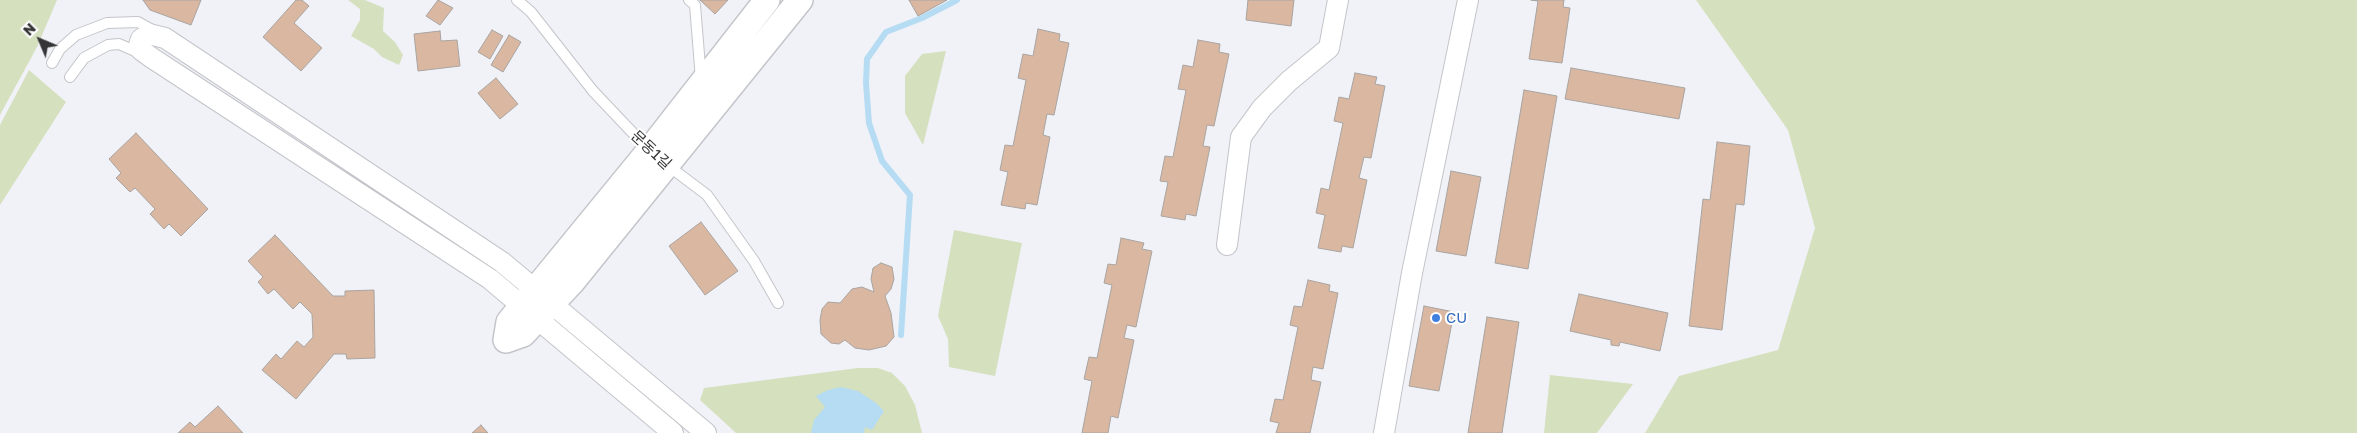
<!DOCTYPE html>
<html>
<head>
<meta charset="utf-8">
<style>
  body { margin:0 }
  #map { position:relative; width:2357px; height:433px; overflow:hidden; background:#f1f2f7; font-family:"Golos Text",sans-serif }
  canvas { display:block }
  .north { position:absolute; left:15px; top:15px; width:50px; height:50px; -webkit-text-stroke:4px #fff; paint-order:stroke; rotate:315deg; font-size:14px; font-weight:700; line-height:20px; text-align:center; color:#353537 }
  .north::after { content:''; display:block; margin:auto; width:18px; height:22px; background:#353537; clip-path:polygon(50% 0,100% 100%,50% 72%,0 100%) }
</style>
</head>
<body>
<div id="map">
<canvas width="2357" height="433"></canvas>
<div class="north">N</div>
</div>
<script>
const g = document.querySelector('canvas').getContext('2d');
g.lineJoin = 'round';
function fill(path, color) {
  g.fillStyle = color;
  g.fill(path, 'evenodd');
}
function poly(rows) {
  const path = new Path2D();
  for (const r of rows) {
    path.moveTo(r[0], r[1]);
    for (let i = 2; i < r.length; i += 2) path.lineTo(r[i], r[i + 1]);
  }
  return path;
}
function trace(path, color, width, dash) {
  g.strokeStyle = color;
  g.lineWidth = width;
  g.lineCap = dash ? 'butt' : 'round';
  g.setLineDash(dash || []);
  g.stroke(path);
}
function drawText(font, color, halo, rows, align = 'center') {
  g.font = font + ' "Golos Text","Noto Sans KR",sans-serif';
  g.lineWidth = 4;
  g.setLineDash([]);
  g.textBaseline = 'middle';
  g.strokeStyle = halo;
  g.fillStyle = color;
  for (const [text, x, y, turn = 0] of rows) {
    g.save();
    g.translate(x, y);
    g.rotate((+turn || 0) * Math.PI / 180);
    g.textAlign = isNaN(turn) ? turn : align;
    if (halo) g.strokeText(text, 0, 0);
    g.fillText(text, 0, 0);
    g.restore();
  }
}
const green = poly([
  [0,0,57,0,37,47,0,115],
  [348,0,365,0,384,8,383,31,395,42,403,55,399,65,382,57,374,49,351,36,360,20,360,9],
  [1696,0,2357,0,2357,433,1645,433,1679,376,1778,350,1815,228,1788,130],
  [946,51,923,145,905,113,905,76,922,54],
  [29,70,66,102,0,205,0,125],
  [954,230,1022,243,995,376,949,367,948,339,938,316],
  [858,368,878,368,892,373,905,386,915,405,922,433,736,433,700,400,704,388],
  [1550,375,1633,384,1597,433,1544,433]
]);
const water = poly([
  [841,387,858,391,876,403,884,411,872,430,865,427,864,433,811,433,814,420,825,407,816,396,828,390]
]);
const stream = poly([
  [901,335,910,195,882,161,869,123,866,83,867,59,886,32,922,18,957,0]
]);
const building = poly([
  [143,0,201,0,191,25,150,10,143,0],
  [296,0,302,0,309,6,294,23,322,48,301,71,263,37,296,0],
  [438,0,453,8,440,25,426,16,438,0],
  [700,0,728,0,715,14,700,0],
  [909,0,947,0,918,16,909,0],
  [1248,0,1294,0,1291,26,1246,20,1248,0],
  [1531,0,1564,0,1563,7,1570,8,1562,63,1529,59,1538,1,1531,0],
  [1038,29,1060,34,1059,41,1069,43,1054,115,1047,114,1043,135,1050,137,1037,205,1026,203,1025,209,1001,205,1008,172,1000,170,1005,145,1013,146,1026,80,1018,78,1023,54,1033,56,1038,29],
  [492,30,503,36,490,59,478,52,492,30],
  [440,31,441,41,457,40,460,66,418,71,414,34,440,31],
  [509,35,521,42,503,72,491,65,509,35],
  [1198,40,1220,44,1219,52,1229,54,1214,126,1207,125,1203,146,1210,147,1196,216,1186,214,1185,220,1161,216,1168,182,1160,181,1165,156,1173,157,1186,90,1178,89,1183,65,1193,67,1198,40],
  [1571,68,1685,88,1679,119,1565,99,1571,68],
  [1355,73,1377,77,1375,84,1385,86,1371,158,1364,157,1359,178,1367,180,1353,248,1342,246,1341,252,1318,248,1325,215,1316,213,1321,188,1329,190,1343,123,1334,121,1339,97,1349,99,1355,73],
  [496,78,518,104,500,119,478,93,496,78],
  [1524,90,1557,96,1528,269,1495,263,1524,90],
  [136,133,208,209,181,236,169,224,164,229,150,214,155,209,135,188,130,192,116,178,121,173,109,159,136,133],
  [1717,142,1750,146,1744,205,1736,204,1722,330,1689,326,1703,199,1710,200,1717,142],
  [1451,171,1481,177,1466,256,1436,251,1451,171],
  [701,222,738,271,705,295,669,246,701,222],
  [275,235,333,296,345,296,345,291,374,290,375,358,347,359,346,354,334,354,296,399,262,370,276,354,281,359,297,341,304,347,313,337,312,314,300,302,293,309,274,289,268,294,258,282,263,277,248,261,275,235],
  [1121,238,1144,243,1142,249,1152,251,1136,327,1127,325,1124,338,1134,340,1118,418,1111,416,1108,433,1082,433,1092,381,1084,379,1089,357,1097,358,1112,285,1104,283,1108,264,1116,265,1121,238],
  [881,263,892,267,894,279,891,289,885,296,891,313,894,337,886,346,869,350,855,348,845,340,839,344,831,343,821,334,820,320,822,309,828,302,840,303,852,289,862,287,874,292,871,279,873,268,881,263],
  [1308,280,1330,285,1329,291,1338,293,1323,369,1313,367,1311,380,1321,382,1310,433,1276,433,1279,423,1270,421,1275,399,1283,400,1298,327,1290,325,1294,306,1302,307,1308,280],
  [1579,294,1668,313,1660,351,1620,342,1619,346,1611,345,1611,340,1570,331,1579,294],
  [1424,306,1454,312,1439,391,1409,386,1424,306],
  [1487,317,1519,322,1502,433,1468,433,1487,317],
  [218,406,243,433,178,433,190,422,195,427,218,406],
  [481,425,488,433,472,433,481,425]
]);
const service = poly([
  [517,0,531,12,593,91,649,150],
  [689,0,695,5,701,79],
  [52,63,60,49,76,35,107,23,138,22,156,32],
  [70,77,84,58,108,45,119,44,142,54],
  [666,164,707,195,754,261,778,303]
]);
const minor = poly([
  [1227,245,1241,137,1262,108,1289,81,1329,48,1338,0],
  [673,433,490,279,152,58,141,50,139,45,141,39,149,34,165,38,502,262,706,433],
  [1384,433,1412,273,1468,0]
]);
const tertiary = poly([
  [767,0,649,151,509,322,506,340,523,334,572,282,800,0]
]);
const markers = [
  [1436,318,5,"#3f7fe0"]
];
const streetNames = [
  ["문동1길",651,150,43]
];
const shopNames = [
  ["CU",1446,318]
];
fill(green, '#d5e0bf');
fill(water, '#b5dcf3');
trace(stream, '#b5dcf3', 6);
fill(building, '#dab7a0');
trace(building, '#a8a4a1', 1);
trace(service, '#c4c5ca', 12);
trace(minor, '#c4c5ca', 22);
trace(tertiary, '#c4c5ca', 28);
trace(service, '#fff', 10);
trace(minor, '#fff', 20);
trace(tertiary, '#fff', 25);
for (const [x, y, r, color] of markers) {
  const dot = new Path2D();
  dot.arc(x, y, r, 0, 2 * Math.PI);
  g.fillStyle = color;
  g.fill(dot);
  trace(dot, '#fff', 2);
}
drawText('15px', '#353537', '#fff', streetNames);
drawText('15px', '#366cbe', '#fff', shopNames, 'left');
</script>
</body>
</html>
